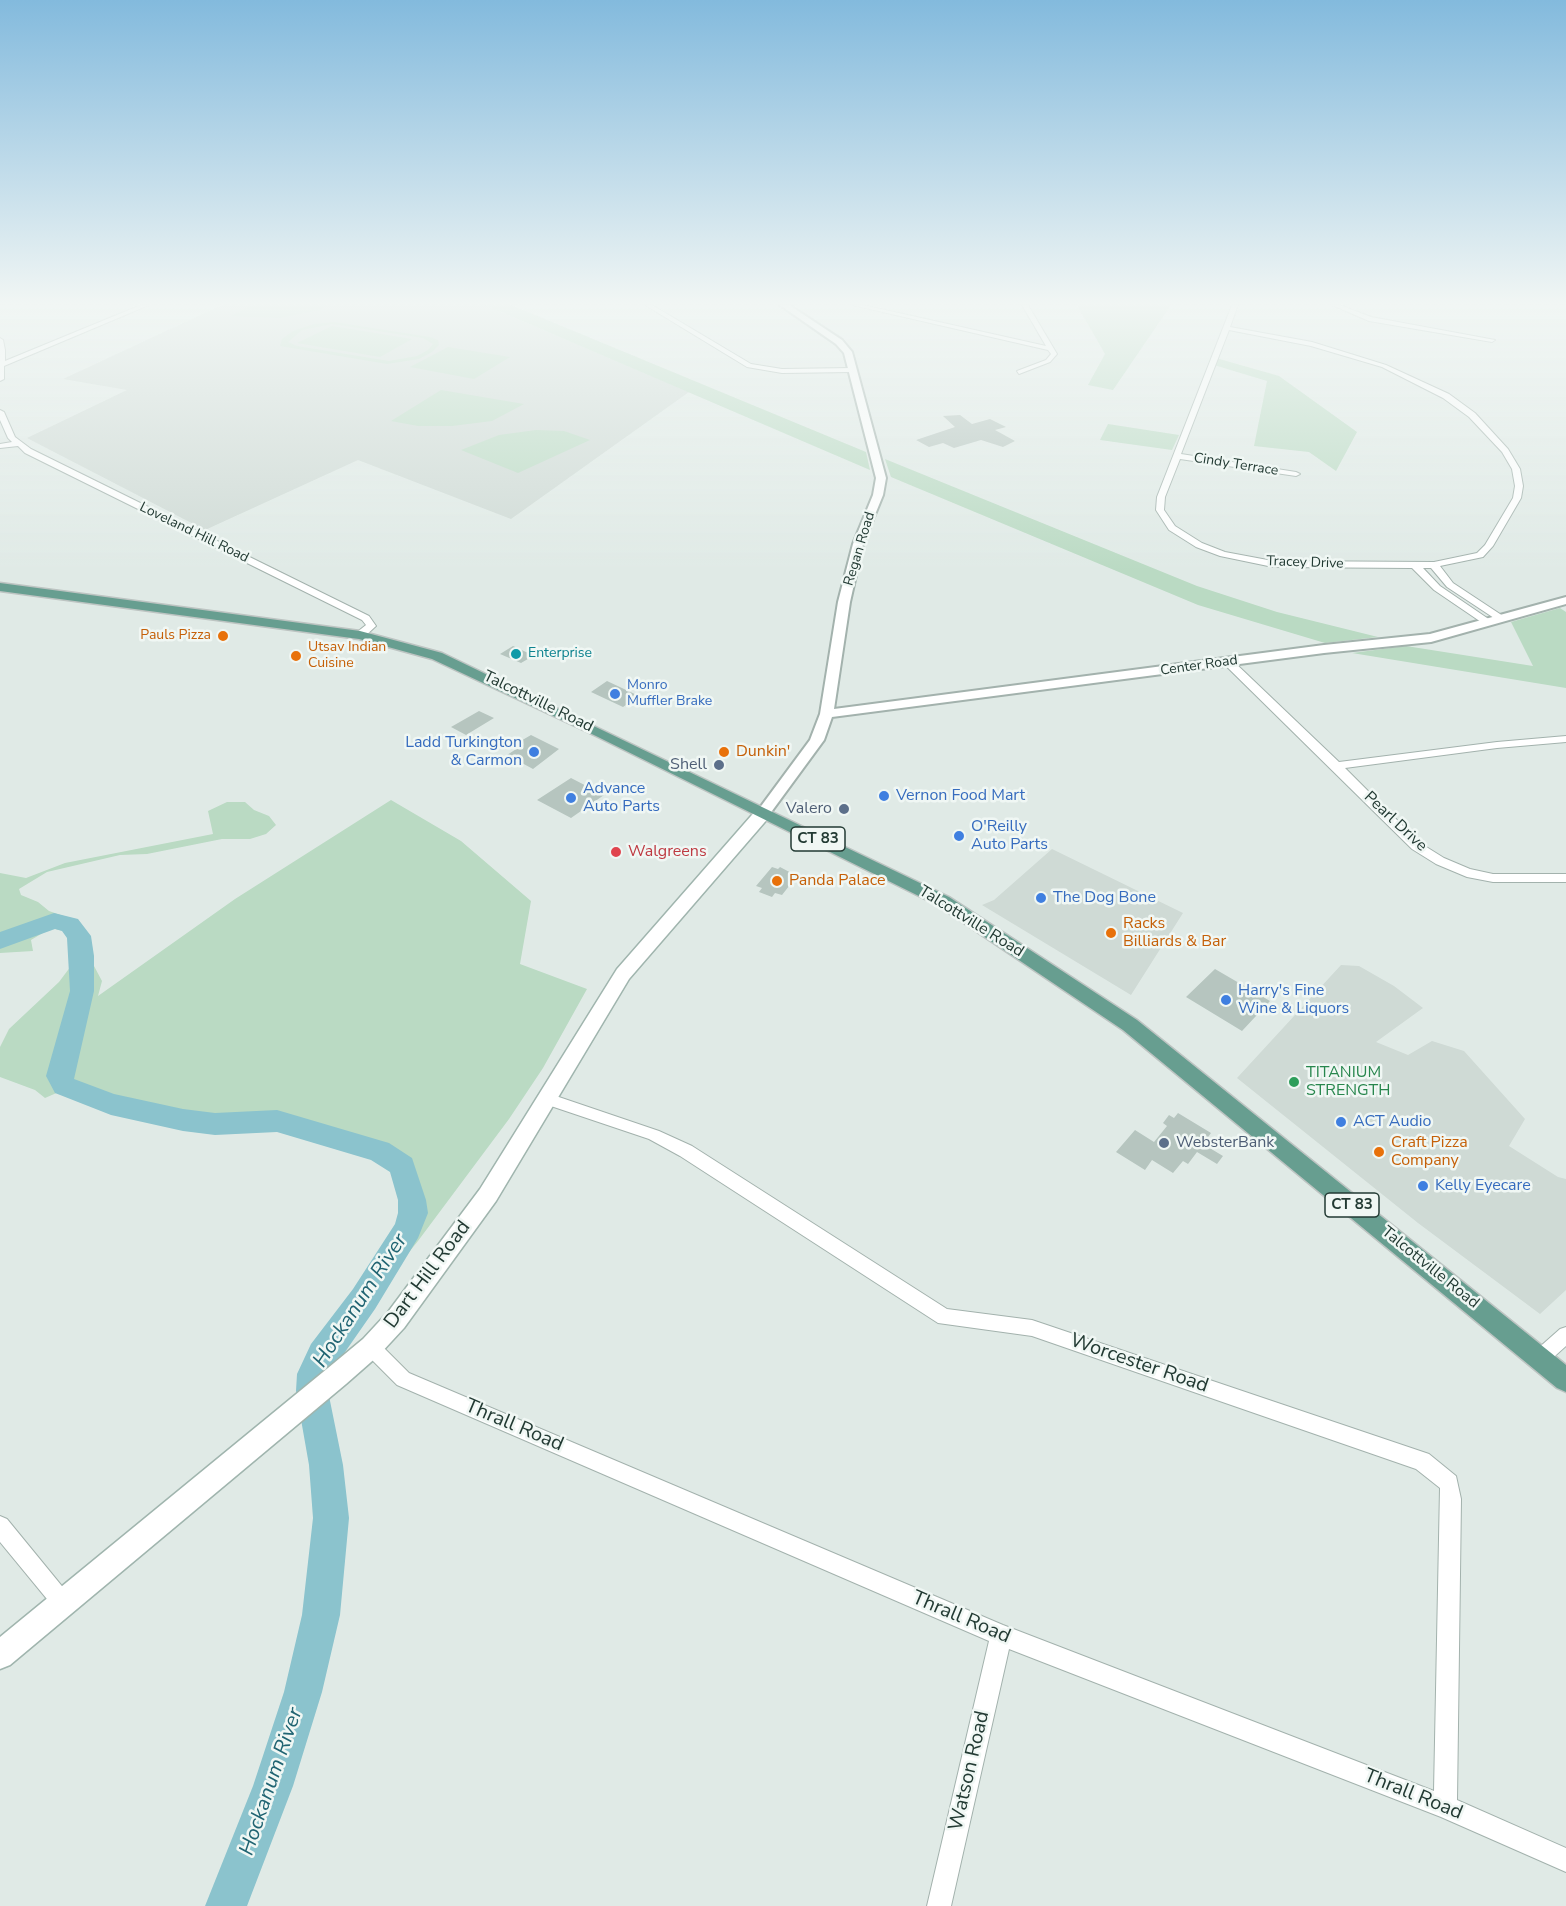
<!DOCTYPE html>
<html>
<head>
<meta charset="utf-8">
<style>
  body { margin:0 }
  canvas { display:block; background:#e0eae6 }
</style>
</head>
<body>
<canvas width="1566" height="1906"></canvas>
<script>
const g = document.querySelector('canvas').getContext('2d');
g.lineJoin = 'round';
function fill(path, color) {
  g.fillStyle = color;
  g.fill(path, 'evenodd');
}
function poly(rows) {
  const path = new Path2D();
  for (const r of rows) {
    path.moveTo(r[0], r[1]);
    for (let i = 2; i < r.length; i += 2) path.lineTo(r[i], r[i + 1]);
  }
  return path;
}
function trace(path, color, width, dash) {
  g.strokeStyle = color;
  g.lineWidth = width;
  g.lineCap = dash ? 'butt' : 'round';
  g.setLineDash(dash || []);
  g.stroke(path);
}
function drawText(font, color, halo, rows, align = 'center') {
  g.font = font + ' "Nunito Sans",sans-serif';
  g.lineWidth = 5;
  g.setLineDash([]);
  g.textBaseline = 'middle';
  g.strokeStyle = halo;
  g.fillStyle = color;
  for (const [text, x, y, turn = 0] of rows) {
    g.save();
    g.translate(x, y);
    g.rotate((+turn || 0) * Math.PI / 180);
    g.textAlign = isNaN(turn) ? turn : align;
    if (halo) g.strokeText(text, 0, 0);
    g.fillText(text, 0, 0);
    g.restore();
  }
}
const built = poly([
  [222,305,485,305,689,392,511,519,358,460,205,530,27,438,127,390,63,379],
  [1052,849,1183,913,1131,995,982,905,994,900],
  [1341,965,1359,966,1394,986,1423,1008,1376,1042,1408,1055,1432,1041,1464,1051,1525,1119,1509,1146,1558,1177,1566,1179,1566,1290,1540,1314,1418,1223,1237,1078]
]);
const green = poly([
  [252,305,328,305,320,310,279,318,231,316],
  [485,305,511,305,866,452,870,470],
  [1077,305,1171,305,1113,390,1088,385,1105,354],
  [334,322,430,337,438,340,439,345,432,352,419,359,387,364,280,346,282,339,293,331,314,324],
  [332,324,423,338,433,344,428,350,417,356,389,361,297,346,288,342,302,330],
  [332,326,412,339,380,357,297,343],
  [448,347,510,357,474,379,410,367],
  [1216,358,1279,376,1357,432,1336,471,1309,452,1254,446,1267,381,1214,365],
  [441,390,524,404,492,421,452,426,418,426,391,421],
  [1108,424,1179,435,1172,450,1100,440],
  [536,430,564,431,590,440,518,473,461,450,499,435],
  [885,459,1197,586,1277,612,1378,637,1325,643,1198,605,891,477],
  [1560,608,1566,612,1566,688,1352,653,1406,646,1533,666,1511,622],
  [391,800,461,841,531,901,520,964,587,989,543,1068,509,1119,418,1241,362,1310,353,1315,385,1269,412,1220,412,1200,402,1166,393,1158,379,1151,277,1121,192,1122,111,1104,68,1088,45,1098,35,1090,0,1077,0,1047,9,1029,59,982,77,958,64,931,51,928,31,940,33,951,0,953,0,873,26,878,65,863,213,834,208,811,227,802,245,802,254,810,269,816,276,825,266,834,250,839,222,839,147,854,120,855,47,872,19,889,21,895,38,902,49,911,75,920,85,931,93,953,94,966,102,981,98,996,235,899]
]);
const river = poly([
  [54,913,78,919,91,936,94,956,94,991,74,1079,114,1094,183,1109,215,1113,277,1110,389,1143,412,1158,426,1200,428,1213,418,1238,375,1309,329,1375,328,1391,343,1465,349,1518,340,1615,322,1692,293,1786,247,1906,205,1906,253,1786,284,1692,302,1615,313,1518,309,1465,296,1391,297,1374,311,1344,353,1289,395,1224,398,1213,398,1200,390,1172,371,1160,277,1132,215,1135,183,1131,111,1115,55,1093,46,1076,70,991,67,938,62,931,55,929,0,949,0,932,54,913]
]);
const building = poly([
  [960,415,972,424,990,419,1006,427,995,430,1015,441,1003,447,981,440,954,448,943,443,929,447,916,440,955,427,943,416],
  [513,646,526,652,533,656,521,663,500,654],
  [607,681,639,696,623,707,591,692],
  [479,711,494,718,466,735,451,727],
  [531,735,559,749,533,769,507,755,524,744,519,742],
  [571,778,604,795,571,818,537,800],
  [772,867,778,869,780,867,797,876,782,895,775,893,772,897,759,892,762,888,756,886],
  [1215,969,1270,1001,1242,1031,1186,997],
  [1178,1113,1211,1133,1203,1144,1223,1156,1217,1164,1197,1152,1188,1164,1183,1161,1173,1173,1152,1160,1145,1170,1116,1152,1135,1130,1154,1142,1167,1126,1163,1123,1169,1115,1174,1118]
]);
const minor = poly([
  [141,305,149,305,4,366,4,379,0,381,0,338,3,340,5,350,5,361,141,305],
  [645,305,652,305,751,364,782,369,853,368,856,370,853,372,782,373,747,367,645,305],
  [852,305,863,305,1046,346,1022,305,1028,305,1057,354,1050,362,1019,374,1017,371,1046,360,1051,354,1048,350,852,305],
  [1232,305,1238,305,1230,327,1312,342,1386,365,1449,394,1475,413,1508,449,1520,469,1523,486,1521,498,1493,546,1483,557,1440,566,1453,583,1503,616,1503,620,1497,620,1447,587,1431,568,1423,568,1440,586,1490,620,1490,624,1484,624,1434,590,1412,568,1273,567,1220,556,1196,547,1169,530,1156,510,1157,497,1232,305],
  [1229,330,1311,346,1382,367,1443,398,1469,417,1502,452,1512,469,1515,486,1513,498,1485,545,1477,553,1434,562,1273,561,1225,552,1202,543,1175,526,1164,510,1165,497,1180,459,1296,476,1300,474,1296,472,1181,454,1229,330],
  [1332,305,1340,305,1371,317,1495,340,1492,342,1369,321,1332,305],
  [0,410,4,412,15,437,31,449,369,616,376,626,364,637,356,637,356,633,366,625,362,620,25,453,18,446,0,448,0,444,12,442,8,438,0,420,0,410],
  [1228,659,1232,660,1339,762,1497,742,1566,736,1566,742,1497,748,1345,768,1420,843,1444,858,1470,869,1493,874,1566,874,1566,882,1493,882,1467,877,1436,864,1412,849,1224,664,1224,660,1228,659],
  [547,1093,659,1131,692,1146,947,1309,1032,1320,1429,1454,1456,1476,1461,1499,1457,1800,1566,1848,1566,1872,1441,1817,1009,1649,951,1906,927,1906,989,1641,397,1385,365,1353,362,1347,365,1341,371,1339,377,1341,409,1373,1003,1625,1434,1791,1440,1488,1416,1469,1032,1336,938,1323,680,1156,649,1139,542,1103,539,1099,542,1095,547,1093],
  [1566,1327,1566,1346,1546,1364,1540,1367,1534,1364,1531,1358,1534,1352,1560,1329,1566,1327],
  [0,1516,7,1519,70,1596,73,1603,70,1610,63,1613,56,1610,0,1542,0,1516]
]);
const tertiary = poly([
  [780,305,789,305,842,340,852,352,886,478,883,495,863,544,850,602,834,709,1324,645,1430,634,1566,597,1566,604,1431,642,1324,653,832,717,824,740,769,815,759,815,757,812,759,809,810,740,820,714,838,602,853,544,873,495,876,478,844,353,836,344,780,305]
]);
const secondary = poly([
  [764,807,772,812,770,816,629,979,496,1201,404,1328,379,1355,346,1384,10,1665,0,1669,0,1637,328,1368,363,1339,388,1312,480,1189,617,969,758,808,764,807]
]);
const primary = poly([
  [0,583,360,631,442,653,949,897,1137,1020,1566,1365,1566,1392,1557,1388,1123,1030,937,905,596,736,432,659,359,639,0,591,0,583]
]);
const markers = [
  [223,636,6,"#e8710a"],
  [516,654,6,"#0f9aa8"],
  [296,656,6,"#e8710a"],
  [615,694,6,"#3f7fe0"],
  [534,752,6,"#3f7fe0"],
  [724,752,6,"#e8710a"],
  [719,765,6,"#5c6f8a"],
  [884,796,6,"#3f7fe0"],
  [571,798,6,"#3f7fe0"],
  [844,809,6,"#5c6f8a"],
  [959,836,6,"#3f7fe0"],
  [616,852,6,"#e0444e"],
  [777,881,6,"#e8710a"],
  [1041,898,6,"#3f7fe0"],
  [1111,933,6,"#e8710a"],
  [1226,1000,6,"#3f7fe0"],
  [1294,1082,6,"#2e9e5b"],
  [1341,1122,6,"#3f7fe0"],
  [1164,1143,6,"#5c6f8a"],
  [1379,1152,6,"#e8710a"],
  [1423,1186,6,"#3f7fe0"]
];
const farStreetnames = [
  ["Cindy Terrace",1236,465,9],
  ["Loveland Hill Road",194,533,26],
  ["Regan Road",860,549,-73],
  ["Tracey Drive",1305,563,2],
  ["Center Road",1199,666,-8]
];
const farFoodnames = [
  ["Pauls Pizza",211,636],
  ["Utsav Indian",308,648,"left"],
  ["Cuisine",308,664,"left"]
];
const farCulturenames = [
  ["Enterprise",528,654]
];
const farShopnames = [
  ["Monro",627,686],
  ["Muffler Brake",627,702]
];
const shields = [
  [818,839,54],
  [1352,1205,54]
];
const shieldNames = [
  ["CT 83",818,839],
  ["CT 83",1352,1205]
];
const streetNames = [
  ["Talcottville Road",538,702,26],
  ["Pearl Drive",1395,822,43],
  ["Talcottville Road",971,922,32],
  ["Talcottville Road",1430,1268,39]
];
const shopNames = [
  ["Ladd Turkington",522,743,"right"],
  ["& Carmon",522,761,"right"],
  ["Advance",583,789],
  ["Auto Parts",583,807],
  ["Vernon Food Mart",896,796],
  ["O'Reilly",971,827],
  ["Auto Parts",971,845],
  ["The Dog Bone",1053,898],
  ["Harry's Fine",1238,991],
  ["Wine & Liquors",1238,1009],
  ["ACT Audio",1353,1122],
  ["Kelly Eyecare",1435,1186]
];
const foodNames = [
  ["Dunkin'",736,752],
  ["Panda Palace",789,881],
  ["Racks",1123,924],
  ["Billiards & Bar",1123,942],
  ["Craft Pizza",1391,1143],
  ["Company",1391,1161]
];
const serviceNames = [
  ["Shell",707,765],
  ["Valero",832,809],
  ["WebsterBank",1176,1143,"left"]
];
const healthNames = [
  ["Walgreens",628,852]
];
const leisureNames = [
  ["TITANIUM",1306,1073],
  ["STRENGTH",1306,1091]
];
const nearStreetnames = [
  ["Dart Hill Road",428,1275,-53],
  ["Worcester Road",1139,1364,19],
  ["Thrall Road",514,1426,23],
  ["Thrall Road",961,1618,23],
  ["Watson Road",970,1771,-77],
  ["Thrall Road",1413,1795,22]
];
const nearWaternames = [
  ["Hockanum River",361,1301,-57],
  ["Hockanum River",272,1782,-71]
];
fill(built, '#cfdad5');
fill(green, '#badac3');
fill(river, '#8bc3cd');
fill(building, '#b6c5bf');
trace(minor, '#a3b2ad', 2);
trace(tertiary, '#a3b2ad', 4);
trace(secondary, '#a0b5ae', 3);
trace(primary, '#bdc4c2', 3);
fill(minor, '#fff');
fill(tertiary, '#fff');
fill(secondary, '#fff');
fill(primary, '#679e90');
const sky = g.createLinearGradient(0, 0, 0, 572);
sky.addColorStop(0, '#83badd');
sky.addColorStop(0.53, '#f1f6f4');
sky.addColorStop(1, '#f1f6f400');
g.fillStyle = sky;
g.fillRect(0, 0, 1566, 572);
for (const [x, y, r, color] of markers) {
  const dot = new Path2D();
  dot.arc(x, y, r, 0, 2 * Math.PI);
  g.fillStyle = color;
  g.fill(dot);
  trace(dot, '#f0f7f4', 2);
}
drawText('14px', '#223a33', '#f0f7f4', farStreetnames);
drawText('14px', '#c56008', '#f0f7f4', farFoodnames, 'right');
drawText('14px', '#0d838f', '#f0f7f4', farCulturenames, 'left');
drawText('14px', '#366cbe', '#f0f7f4', farShopnames, 'left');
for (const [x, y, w] of shields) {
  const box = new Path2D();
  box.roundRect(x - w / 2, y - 12, w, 24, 4.5);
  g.fillStyle = '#f0f7f4';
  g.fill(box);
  trace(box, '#223a33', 1.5);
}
drawText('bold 15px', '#223a33', null, shieldNames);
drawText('16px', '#223a33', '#f0f7f4', streetNames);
drawText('16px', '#366cbe', '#f0f7f4', shopNames, 'left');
drawText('16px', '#c56008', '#f0f7f4', foodNames, 'left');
drawText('16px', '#4e5e75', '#f0f7f4', serviceNames, 'right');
drawText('16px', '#be3a42', '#f0f7f4', healthNames, 'left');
drawText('16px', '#27864d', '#f0f7f4', leisureNames, 'left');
drawText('20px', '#223a33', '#f0f7f4', nearStreetnames);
drawText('italic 21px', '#206472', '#f0f7f4', nearWaternames);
</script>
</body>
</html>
